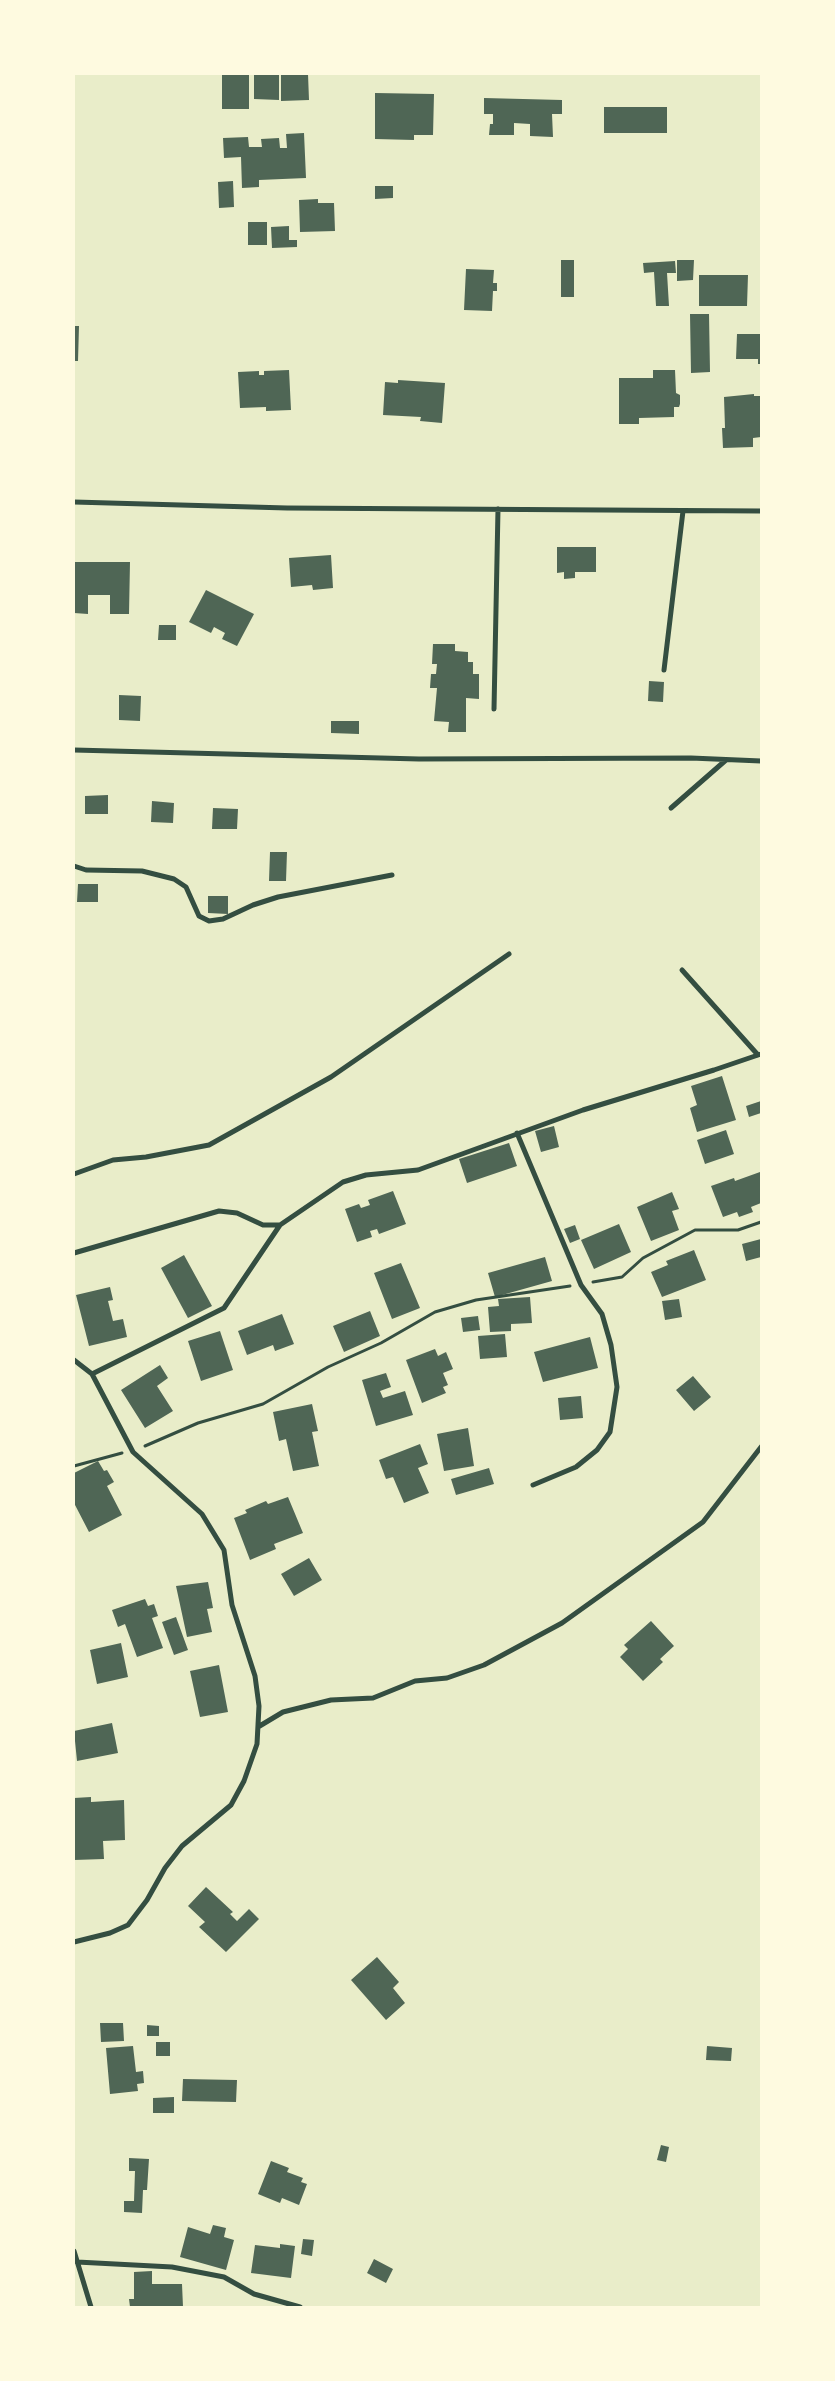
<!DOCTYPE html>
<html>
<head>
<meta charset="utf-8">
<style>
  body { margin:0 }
  #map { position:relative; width:835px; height:2381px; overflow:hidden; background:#e9edc9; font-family:Ubuntu,sans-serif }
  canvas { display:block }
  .frame { position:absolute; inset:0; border:75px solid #fefae0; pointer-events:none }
</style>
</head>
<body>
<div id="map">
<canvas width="835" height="2381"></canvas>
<div class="frame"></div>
</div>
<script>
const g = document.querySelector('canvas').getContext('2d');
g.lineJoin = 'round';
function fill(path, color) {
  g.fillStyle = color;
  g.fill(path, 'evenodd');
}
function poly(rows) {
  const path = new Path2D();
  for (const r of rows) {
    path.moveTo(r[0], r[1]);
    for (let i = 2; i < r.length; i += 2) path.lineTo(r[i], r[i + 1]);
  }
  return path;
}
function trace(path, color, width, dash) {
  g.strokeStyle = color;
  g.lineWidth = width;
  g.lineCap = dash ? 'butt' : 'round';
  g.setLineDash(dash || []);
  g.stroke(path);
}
const building = poly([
  [254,74,279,74,279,100,254,99],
  [281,74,308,74,309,100,281,101],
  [222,75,249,75,249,109,222,109],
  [375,93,434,94,433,135,414,135,414,140,375,139],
  [484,98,562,100,562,114,552,114,553,137,530,136,530,124,514,123,514,135,489,135,490,124,493,124,493,114,484,114],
  [604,107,667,107,667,133,604,133],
  [304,133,306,178,259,180,259,187,242,188,241,157,224,158,223,138,248,137,249,147,262,147,261,139,279,138,280,148,287,148,286,134],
  [233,181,234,207,219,208,218,182],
  [375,186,393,186,393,198,375,199],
  [318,199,318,203,334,203,335,231,300,232,299,200],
  [248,222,267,222,267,245,248,245],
  [289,226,289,240,297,240,297,247,272,248,271,227],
  [561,260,574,260,574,297,561,297],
  [677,260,694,260,693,280,677,281],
  [675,261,676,273,667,273,669,306,656,306,654,272,644,273,643,263],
  [466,269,494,270,493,283,497,283,497,291,493,291,492,311,464,310],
  [699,275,748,275,747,306,699,306],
  [690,314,709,314,710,372,691,373],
  [74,326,79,326,78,361,74,361],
  [737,334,761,334,761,364,758,364,758,359,736,359],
  [289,370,291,410,266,411,266,407,240,408,238,372,259,371,259,375,264,375,264,371],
  [653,370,675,370,676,393,680,395,680,404,679,407,674,407,674,417,639,418,639,424,619,424,619,378,653,378],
  [398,380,445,383,442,423,420,421,421,417,383,415,385,382,398,383],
  [754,394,754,396,761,396,761,437,753,438,753,447,723,448,722,428,725,428,724,397],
  [557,547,596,547,596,572,575,572,575,578,564,579,564,572,557,573],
  [331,555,333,588,313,590,312,585,291,587,289,558],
  [74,562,130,562,129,614,110,614,110,595,88,595,88,614,74,613],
  [206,590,254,614,237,646,222,639,225,633,214,627,211,633,189,622],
  [159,625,176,625,176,640,158,640],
  [433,644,455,644,455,651,468,652,468,662,473,662,473,674,479,674,479,699,466,698,466,732,448,732,449,722,434,721,437,688,430,688,431,674,436,674,437,664,432,664],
  [649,681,664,682,663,702,648,701],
  [119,695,141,696,140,721,119,720],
  [331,721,359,721,359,734,331,733],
  [108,795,108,814,85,814,85,796],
  [152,801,174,803,173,823,151,822],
  [213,808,238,809,237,829,212,829],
  [270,852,287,852,286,881,269,881],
  [78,884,98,884,98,902,77,902],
  [208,896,228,896,228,914,208,913],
  [722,1076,736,1120,697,1132,690,1108,697,1105,691,1086],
  [761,1101,761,1113,749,1117,746,1106],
  [554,1126,559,1147,541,1152,535,1131],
  [726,1130,734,1154,705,1164,697,1140],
  [509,1143,517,1166,467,1183,459,1159],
  [760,1172,761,1203,751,1207,753,1212,739,1217,737,1212,723,1217,711,1186,734,1178,735,1181],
  [393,1191,406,1224,379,1234,377,1229,370,1231,372,1237,357,1242,345,1209,359,1204,361,1208,370,1205,368,1200],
  [672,1192,679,1209,672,1211,679,1230,651,1241,637,1207],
  [619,1224,631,1252,594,1269,581,1240],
  [575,1225,580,1239,570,1243,564,1229],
  [761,1239,761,1257,746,1261,742,1244],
  [694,1250,706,1280,662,1297,651,1272,668,1265,666,1261],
  [184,1255,212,1306,188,1318,161,1268],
  [545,1257,552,1281,495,1297,488,1273],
  [401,1263,420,1308,392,1319,374,1273],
  [110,1287,113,1300,108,1301,113,1321,123,1319,127,1337,89,1346,76,1295],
  [530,1297,532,1323,511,1324,511,1331,490,1332,488,1307,499,1306,498,1299],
  [679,1299,682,1317,665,1320,662,1301],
  [370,1311,380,1336,344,1352,333,1326],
  [282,1314,294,1344,275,1351,273,1345,247,1355,238,1331],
  [478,1316,480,1330,463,1332,461,1318],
  [220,1331,233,1370,201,1381,188,1341],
  [505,1334,507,1357,480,1359,478,1336],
  [590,1337,598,1368,543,1382,534,1352],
  [435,1349,438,1356,446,1352,453,1369,443,1373,448,1385,443,1387,446,1393,422,1403,406,1360],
  [160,1365,168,1378,157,1386,173,1411,145,1428,121,1390],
  [386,1373,391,1387,380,1391,383,1398,405,1391,413,1415,376,1426,362,1380],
  [693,1376,711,1397,694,1411,676,1390],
  [581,1396,583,1418,560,1420,558,1398],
  [312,1404,318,1431,312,1432,319,1466,293,1471,286,1439,279,1441,273,1412],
  [468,1428,474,1466,444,1471,437,1434],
  [420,1444,428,1464,418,1468,429,1493,404,1503,393,1477,386,1479,379,1460],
  [98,1461,104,1471,107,1470,114,1482,107,1486,122,1515,89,1532,74,1503,74,1473],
  [489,1468,494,1484,456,1495,451,1479],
  [288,1497,303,1533,274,1544,276,1549,250,1560,234,1518,247,1513,245,1510,266,1501,268,1504],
  [309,1558,322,1580,294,1596,281,1574],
  [208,1582,213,1608,207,1609,212,1632,187,1637,176,1586],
  [145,1599,148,1606,154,1604,158,1616,152,1618,163,1648,137,1657,125,1624,118,1627,112,1610],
  [176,1617,188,1650,174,1655,162,1622],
  [651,1621,674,1646,660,1659,663,1662,643,1681,620,1657,628,1649,624,1645],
  [121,1643,128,1677,97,1684,90,1650],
  [219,1665,228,1712,200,1717,190,1671],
  [112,1723,118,1753,77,1761,74,1731],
  [91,1797,91,1802,124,1800,125,1840,103,1841,104,1859,74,1860,74,1798],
  [206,1887,233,1912,230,1914,237,1921,249,1909,259,1919,226,1952,199,1927,205,1922,188,1906],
  [377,1957,399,1982,393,1988,405,2003,386,2020,351,1980],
  [100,2023,123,2023,124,2041,101,2042],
  [147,2025,159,2026,159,2036,147,2036],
  [156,2042,170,2042,170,2056,156,2056],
  [133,2046,136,2072,143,2071,144,2083,137,2084,138,2091,110,2094,106,2048],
  [707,2046,732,2048,731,2061,706,2060],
  [183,2079,237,2080,236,2102,182,2101],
  [174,2097,174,2113,153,2113,153,2098],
  [661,2145,669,2147,666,2162,657,2160],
  [129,2158,149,2159,147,2190,143,2190,142,2213,124,2212,124,2201,134,2201,135,2171,129,2171],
  [271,2161,289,2168,287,2172,303,2178,301,2182,307,2184,299,2205,282,2198,280,2203,258,2194],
  [213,2225,226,2228,224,2237,234,2240,226,2270,180,2257,188,2227,210,2234],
  [303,2239,314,2240,312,2256,301,2254],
  [280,2244,295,2246,291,2278,251,2273,255,2245,280,2248],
  [374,2259,393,2269,386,2283,367,2273],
  [152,2271,152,2284,182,2284,183,2307,130,2307,129,2299,134,2299,134,2272]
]);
const path = poly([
  [593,1282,622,1277,643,1258,695,1230,738,1230,761,1222],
  [145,1446,198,1423,263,1404,328,1367,381,1343,435,1312,476,1300,570,1286],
  [74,1466,122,1453]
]);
const minor = poly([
  [74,502,287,508,761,511],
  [664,670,683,511],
  [494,709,498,509],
  [74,750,419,759,691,758,761,761],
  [671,808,726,760],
  [74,866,86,870,142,871,174,879,186,887,199,916,209,921,223,919,253,905,278,897,392,875],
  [682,970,758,1055],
  [517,1133,581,1285,602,1314,611,1345,617,1387,610,1432,597,1450,576,1467,533,1485],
  [74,1174,113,1160,146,1157,209,1145,331,1077,509,954],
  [74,1253,219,1211,237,1213,263,1225,280,1225,343,1182,366,1175,418,1170,583,1110,714,1070,761,1054],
  [74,1360,92,1374,133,1452,202,1514,224,1550,232,1605,255,1676,259,1706,257,1744,244,1781,231,1805,182,1846,165,1868,147,1900,128,1925,110,1933,74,1942],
  [92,1374,224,1308,280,1225],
  [258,1727,283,1712,331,1700,373,1698,415,1681,447,1678,484,1665,562,1623,703,1522,761,1447],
  [74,2251,91,2307],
  [77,2262,172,2267,224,2277,254,2294,300,2307]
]);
fill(building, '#4f6655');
trace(path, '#344e41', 3);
trace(minor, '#344e41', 5);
</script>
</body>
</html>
